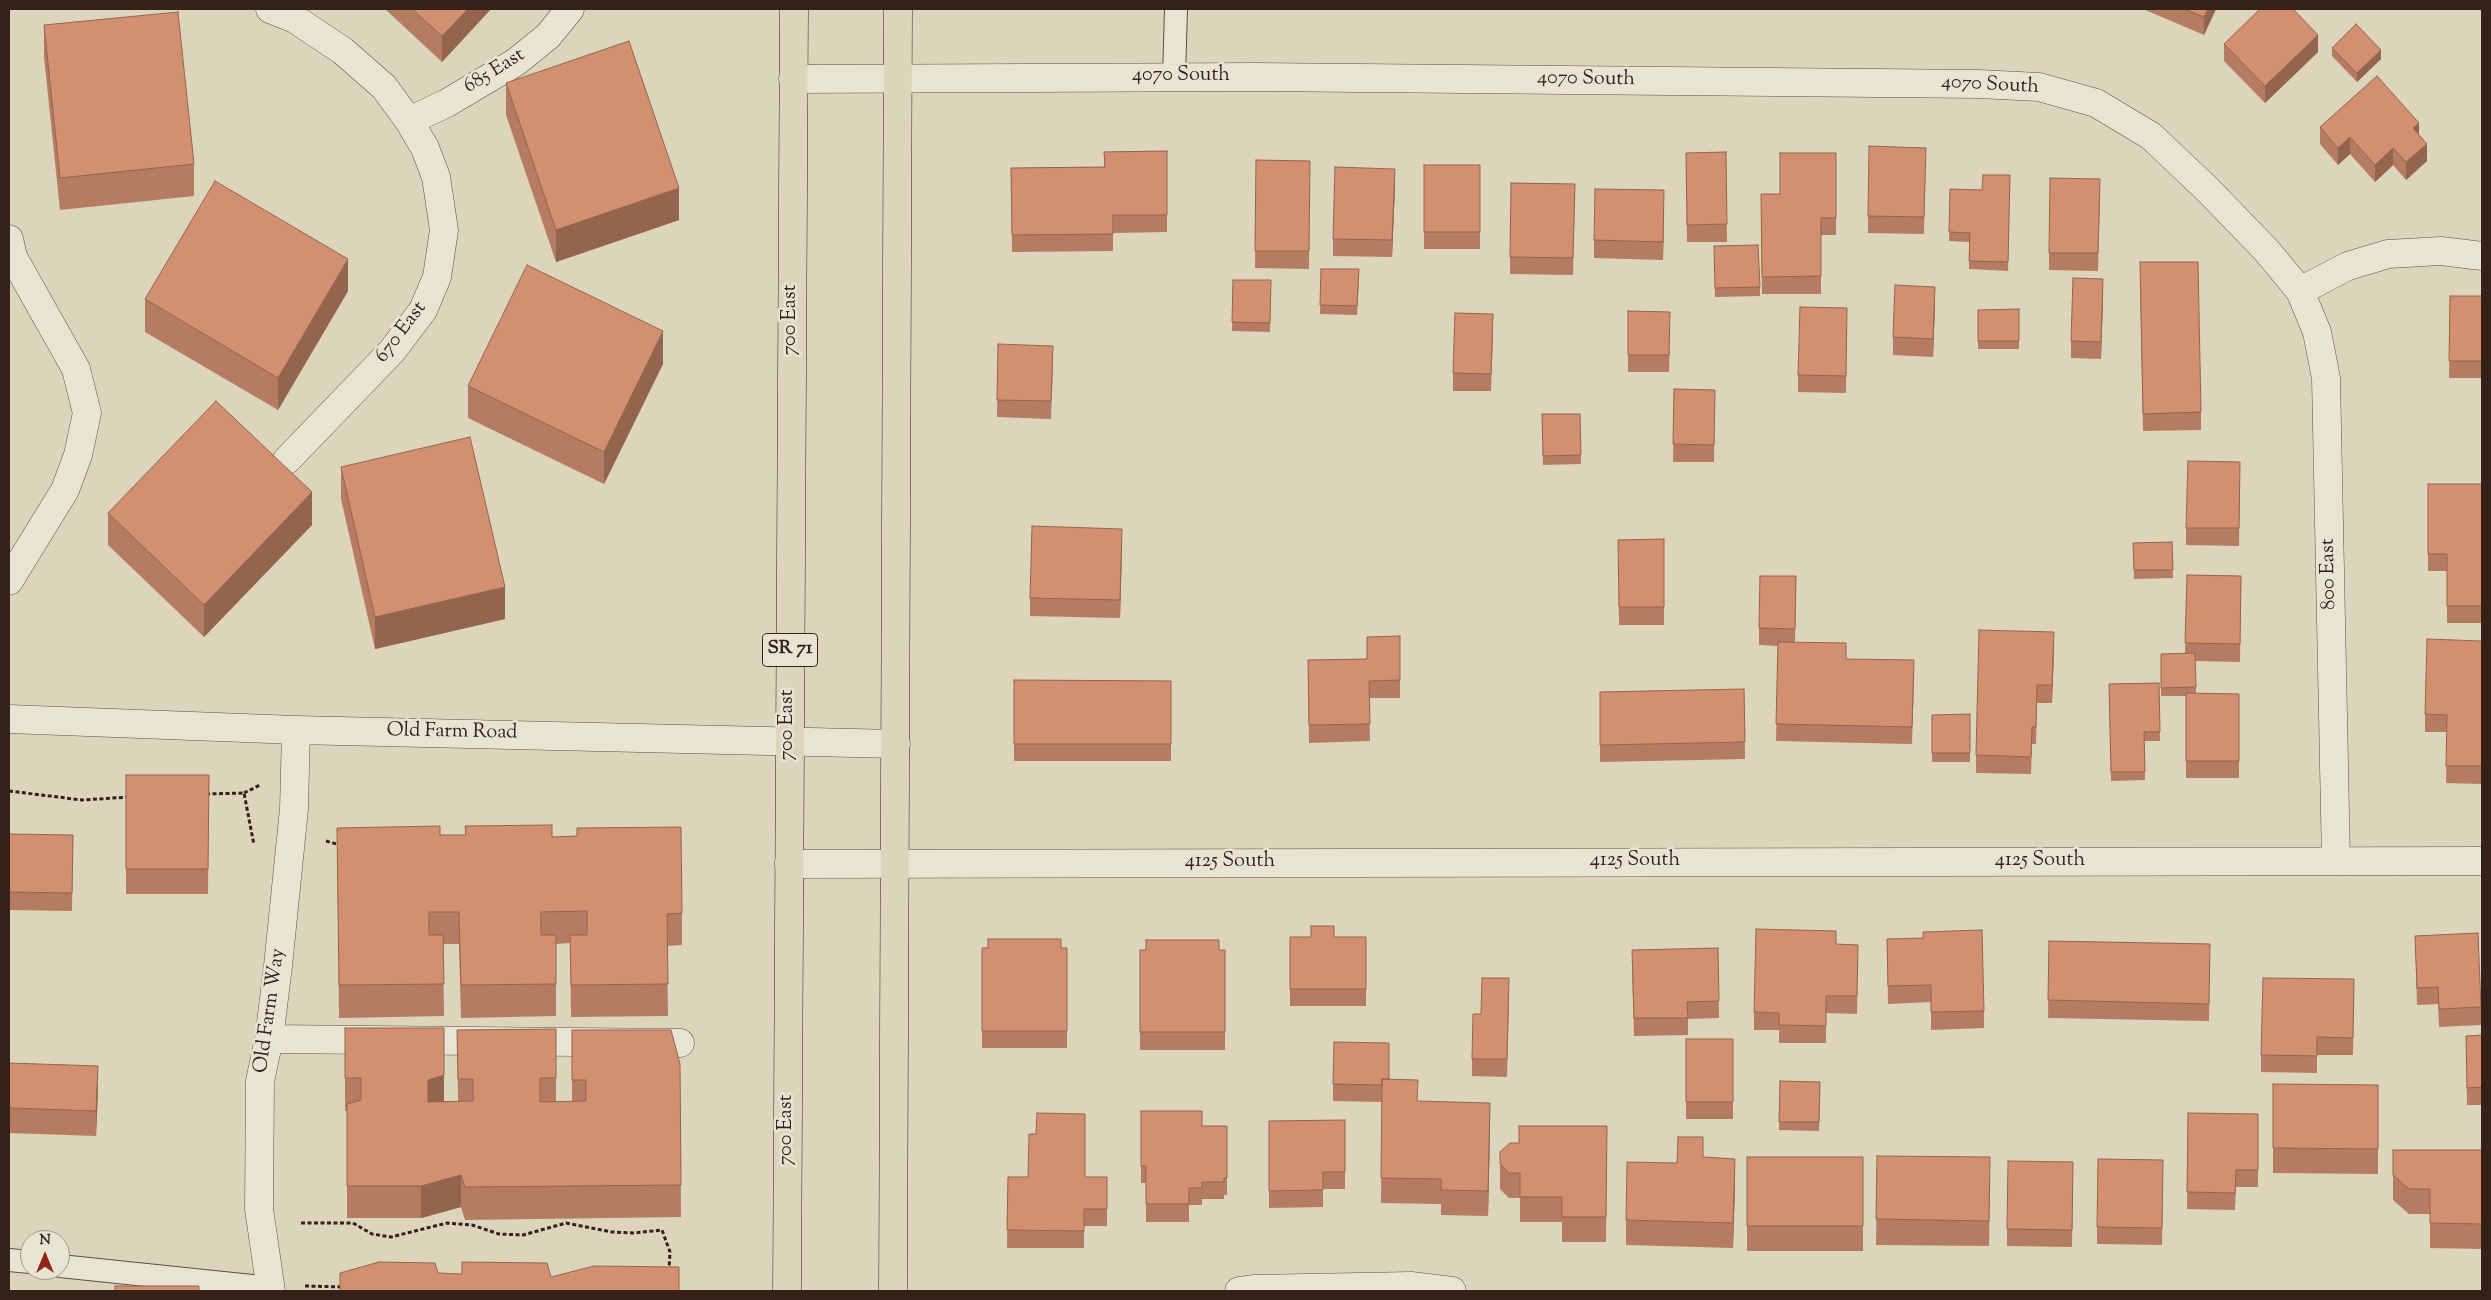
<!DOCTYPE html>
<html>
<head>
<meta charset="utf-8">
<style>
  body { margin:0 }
  #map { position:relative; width:2491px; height:1300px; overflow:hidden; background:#dcd5bb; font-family:"Sorts Mill Goudy",serif }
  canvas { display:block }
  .frame { position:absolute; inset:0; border:10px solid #35211a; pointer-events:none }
  .north { position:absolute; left:20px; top:1230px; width:50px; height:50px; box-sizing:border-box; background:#e8e4d3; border:1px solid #a09689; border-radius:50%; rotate:0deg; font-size:14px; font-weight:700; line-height:20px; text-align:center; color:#35211a }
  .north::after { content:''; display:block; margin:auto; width:18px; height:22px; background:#8f2418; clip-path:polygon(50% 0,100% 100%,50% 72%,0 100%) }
</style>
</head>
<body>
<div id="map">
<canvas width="2491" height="1300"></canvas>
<div class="frame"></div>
<div class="north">N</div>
</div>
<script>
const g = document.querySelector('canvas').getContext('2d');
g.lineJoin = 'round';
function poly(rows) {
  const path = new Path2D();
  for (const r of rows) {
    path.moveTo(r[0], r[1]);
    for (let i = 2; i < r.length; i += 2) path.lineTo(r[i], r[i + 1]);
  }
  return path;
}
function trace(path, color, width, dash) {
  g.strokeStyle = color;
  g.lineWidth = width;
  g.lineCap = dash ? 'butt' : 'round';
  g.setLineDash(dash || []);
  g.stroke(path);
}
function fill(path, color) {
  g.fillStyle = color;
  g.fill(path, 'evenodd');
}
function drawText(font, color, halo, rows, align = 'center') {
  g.font = font + ' "Sorts Mill Goudy",serif';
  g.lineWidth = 5;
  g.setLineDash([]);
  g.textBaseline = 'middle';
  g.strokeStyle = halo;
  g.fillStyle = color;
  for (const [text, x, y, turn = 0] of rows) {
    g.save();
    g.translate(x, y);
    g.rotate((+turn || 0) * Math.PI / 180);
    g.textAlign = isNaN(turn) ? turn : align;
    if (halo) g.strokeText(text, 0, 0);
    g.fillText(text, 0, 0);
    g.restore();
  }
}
const path = poly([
  [9,791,82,800,129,797],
  [244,793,260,785],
  [206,794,244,793,254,845],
  [326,841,340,845],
  [301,1223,353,1223,372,1234,391,1237,447,1223,472,1225,499,1234,523,1235,566,1223,612,1232,633,1233,662,1230,670,1252,669,1270],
  [305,1286,343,1287]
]);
const lane = poly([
  [1174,77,1176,9],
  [9,1260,30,1262],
  [60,1266,271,1288]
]);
const street = poly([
  [270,9,295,19,343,51,384,87,409,121,425,148,436,177,444,230,437,277,423,310,392,351,287,460],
  [793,79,1257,77,1979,84,2039,87,2096,103,2151,136,2208,190,2267,251,2300,291,2317,332,2326,378,2336,861],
  [409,121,447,103,516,62,548,36,570,9],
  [9,239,13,257,76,369,87,413,78,455,65,490,9,581],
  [2300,291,2348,266,2388,254,2441,251,2482,256],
  [9,719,296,730,896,744],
  [789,864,2482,861],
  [269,1039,680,1043],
  [271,1291,259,1209,260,1081,269,1039,278,966,294,809,296,730],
  [1239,1291,1253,1289,1411,1286,1452,1291]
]);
const primary = poly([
  [787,1291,794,9],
  [893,1291,898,9]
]);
const wall = poly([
  [385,9,491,9,442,62],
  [2143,9,2216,9,2204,35],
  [44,25,194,164,194,196,60,210,44,57],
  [2224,44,2318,52,2265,103,2224,61],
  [2332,48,2381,59,2357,82,2332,56],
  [506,83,679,220,556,262,506,115],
  [2320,127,2419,134,2427,161,2406,180,2393,165,2375,182,2350,154,2338,165,2320,144],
  [1926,148,1924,234,1868,233,1868,216],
  [1167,151,1167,232,1113,233,1113,251,1012,252,1011,168,1104,167,1104,152],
  [1726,152,1727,242,1687,242,1686,153],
  [1836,153,1836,235,1821,235,1821,294,1762,294,1761,194,1780,194],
  [1256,160,1310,161,1309,269,1255,268],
  [1424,165,1480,165,1480,249,1424,249],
  [2010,175,2008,271,1969,269,1969,242,1949,241,1950,189,1982,190],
  [1511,183,1575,184,1573,275,1510,274],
  [1395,186,1392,257,1333,256,1333,239],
  [2100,196,2098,271,2049,270,2049,253],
  [1664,208,1663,260,1594,258,1594,240],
  [1714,255,1760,287,1760,296,1715,297],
  [1321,269,1359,278,1357,315,1320,314],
  [1233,280,1271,280,1270,332,1232,331],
  [2140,280,2201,412,2201,430,2143,431],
  [348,291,278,410,145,332,145,299],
  [2103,296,2101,359,2071,358,2071,341],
  [2450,296,2482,296,2482,378,2449,378],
  [1935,304,1933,357,1893,355,1893,337],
  [1847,308,1846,393,1798,392,1798,375],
  [2019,309,2019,349,1978,349,1978,310],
  [1628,311,1670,329,1669,372,1628,372],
  [1493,332,1491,391,1453,391,1453,373],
  [998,344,1053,363,1051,419,997,417],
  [663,364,604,484,468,418,468,386],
  [1674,389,1715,390,1714,462,1673,462],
  [1542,414,1580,414,1581,464,1543,465],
  [341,467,505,619,375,649,341,499],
  [2240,480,2239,546,2186,545,2186,528],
  [2428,484,2482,484,2482,623,2447,623,2447,571,2428,571],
  [108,513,312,525,204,637,108,545],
  [1664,539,1664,625,1619,625,1618,540],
  [2172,542,2173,578,2134,579,2133,543],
  [1122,546,1120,618,1030,616,1030,598],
  [2187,575,2241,576,2240,662,2195,661,2196,693,2239,694,2239,778,2186,778,2186,696,2161,696,2161,654,2185,653],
  [1796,576,1795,642,1846,659,1914,678,1912,744,1776,741,1778,646,1759,645,1759,628],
  [1400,636,1400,698,1369,698,1370,741,1309,743,1308,660,1367,659],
  [2482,641,2482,784,2446,783,2447,732,2425,732,2425,714],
  [2054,650,2052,703,2037,703,2036,744,2032,744,2031,774,1976,773,1976,755],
  [1014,680,1171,681,1171,761,1014,761],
  [2159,683,2160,741,2144,741,2145,780,2111,781,2109,684],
  [1744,689,1745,759,1600,762,1600,692],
  [1970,714,1970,762,1932,762,1932,715],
  [126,775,209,775,208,894,126,894],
  [465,826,552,837,682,913,682,945,667,946,668,1016,571,1017,570,943,556,944,556,1016,461,1018,459,944,443,944,444,1016,339,1018,337,828,440,835,465,835],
  [9,834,73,835,72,911,9,910],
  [2415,936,2481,1007,2481,1025,2439,1027,2438,1004,2417,1005],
  [1290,937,1366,937,1366,1006,1290,1006],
  [1887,939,1984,1011,1984,1028,1931,1030,1931,1002,1888,1004],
  [2049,941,2210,944,2209,1021,2048,1018],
  [1836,944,1858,945,1857,1014,1826,1013,1826,1043,1779,1043,1779,1030,1754,1030,1754,1012],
  [982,948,1067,948,1067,1048,982,1048],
  [1718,948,1719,1018,1688,1019,1688,1035,1634,1036,1632,968],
  [1140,950,1225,950,1225,1050,1140,1050],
  [2354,979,2353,1055,2317,1055,2317,1073,2261,1072,2261,1055],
  [1509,996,1507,1077,1472,1076,1472,1059,1481,1014],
  [345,1028,444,1101,458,1101,457,1030,556,1029,556,1101,572,1101,572,1030,680,1064,681,1217,465,1220,461,1207,421,1218,347,1218,347,1111,345,1111],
  [2482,1035,2482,1105,2467,1105,2466,1036],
  [1686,1039,1733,1039,1733,1119,1686,1119],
  [9,1063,98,1091,96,1136,9,1133],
  [1389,1079,1418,1101,1490,1128,1488,1216,1441,1215,1441,1204,1381,1203,1382,1102,1333,1101,1333,1084],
  [1780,1081,1820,1082,1819,1131,1779,1130],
  [2273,1084,2378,1085,2378,1174,2273,1173],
  [1141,1111,1202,1126,1227,1126,1227,1195,1224,1195,1224,1199,1202,1199,1202,1205,1189,1205,1189,1222,1146,1222,1146,1183,1141,1183],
  [2188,1113,2258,1114,2258,1187,2236,1187,2235,1210,2187,1209],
  [1345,1120,1345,1189,1323,1189,1323,1207,1269,1208,1269,1121],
  [1607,1126,1606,1242,1562,1242,1562,1222,1520,1222,1520,1198,1509,1198,1500,1189,1500,1152,1519,1143],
  [2393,1150,2482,1150,2482,1249,2430,1248,2430,1214,2409,1214,2393,1200],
  [1877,1156,1990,1182,1989,1246,1876,1245],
  [1703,1157,1735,1184,1733,1248,1626,1245,1626,1220,1677,1163],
  [1747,1157,1863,1157,1863,1251,1747,1251],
  [2163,1160,2162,1245,2097,1244,2097,1227],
  [1008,1177,1085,1177,1107,1194,1107,1226,1084,1226,1084,1248,1007,1248],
  [2073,1179,2072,1247,2007,1246,2007,1229]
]);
const shadedWall = poly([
  [468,9,491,9,442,62,442,36],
  [2208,9,2216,9,2204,35,2204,17],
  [2318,35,2318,52,2265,103,2265,86],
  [2381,50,2381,59,2357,82,2357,73],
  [2419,123,2419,140,2413,128],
  [2350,137,2350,154,2338,165,2338,148],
  [2427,144,2427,161,2406,180,2406,162],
  [2393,148,2393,165,2375,182,2375,165],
  [1395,169,1395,186,1392,257,1392,240],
  [679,188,679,220,556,262,556,230],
  [1664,190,1664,208,1663,260,1663,242],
  [348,259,348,291,278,410,278,378],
  [2103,279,2103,296,2101,359,2101,342],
  [1935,287,1935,304,1933,357,1933,339],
  [663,331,663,364,604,484,604,452],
  [312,492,312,525,204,637,204,605],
  [1122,529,1122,546,1120,618,1120,600],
  [505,587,505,619,375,649,375,617],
  [2054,632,2054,650,2052,703,2052,685],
  [98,1066,98,1091,96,1136,96,1111],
  [444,1075,444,1107,428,1112,428,1080],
  [1490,1103,1490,1128,1488,1216,1488,1191],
  [1735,1159,1735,1184,1733,1248,1733,1223],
  [461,1175,461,1207,421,1218,421,1186]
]);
const building = poly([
  [412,9,468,9,442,36,412,9],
  [2184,9,2208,9,2204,17,2184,9],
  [2260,9,2293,9,2318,35,2265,86,2224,44,2260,9],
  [178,12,194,164,60,178,44,25,178,12],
  [2356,24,2381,50,2357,73,2332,48,2356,24],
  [629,41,679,188,556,230,506,83,629,41],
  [2377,76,2419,123,2413,128,2427,144,2406,162,2393,148,2375,165,2350,137,2338,148,2320,127,2377,76],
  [1869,146,1926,148,1924,217,1868,216,1869,146],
  [1167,151,1167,215,1113,215,1113,234,1012,235,1011,168,1105,167,1104,152,1167,151],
  [1726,152,1727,224,1687,225,1686,153,1726,152],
  [1780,153,1836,153,1836,218,1821,218,1821,276,1762,277,1761,194,1780,194,1780,153],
  [1256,160,1310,161,1309,251,1255,251,1256,160],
  [1424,165,1480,165,1480,232,1424,232,1424,165],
  [1335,167,1395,169,1392,240,1333,239,1335,167],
  [1983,175,2010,175,2008,262,1969,261,1970,233,1949,232,1950,189,1982,190,1983,175],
  [2050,178,2100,179,2098,253,2049,253,2050,178],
  [215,181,348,259,278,378,145,299,215,181],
  [1511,183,1575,184,1573,258,1510,257,1511,183],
  [1595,189,1664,190,1663,242,1594,240,1595,189],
  [1758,245,1760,287,1715,288,1714,246,1758,245],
  [2140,262,2198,262,2201,412,2143,414,2140,262],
  [527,265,663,331,604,452,468,386,527,265],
  [1321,269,1359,269,1357,306,1320,305,1321,269],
  [2073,278,2103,279,2101,342,2071,341,2073,278],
  [1233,280,1271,280,1270,323,1232,322,1233,280],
  [1895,285,1935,287,1933,339,1893,337,1895,285],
  [2450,296,2482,296,2482,361,2449,361,2450,296],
  [1800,307,1847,308,1846,376,1798,375,1800,307],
  [2019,309,2019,341,1978,341,1978,310,2019,309],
  [1628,311,1670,312,1669,355,1628,355,1628,311],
  [1455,313,1493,314,1491,374,1453,373,1455,313],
  [998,344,1053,346,1051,401,997,400,998,344],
  [1674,389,1715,390,1714,445,1673,444,1674,389],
  [216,401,312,492,204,605,108,513,216,401],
  [1542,414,1580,414,1581,455,1543,456,1542,414],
  [470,437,505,587,375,617,341,467,470,437],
  [2188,461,2240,462,2239,528,2186,528,2188,461],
  [2428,484,2482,484,2482,606,2447,606,2447,554,2428,554,2428,484],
  [1032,526,1122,529,1120,600,1030,598,1032,526],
  [1664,539,1664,607,1619,607,1618,540,1664,539],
  [2172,542,2173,570,2134,570,2133,543,2172,542],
  [2187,575,2241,576,2240,644,2185,643,2187,575],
  [1760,576,1796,576,1795,629,1759,628,1760,576],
  [1979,630,2054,632,2052,685,2037,685,2036,727,2032,727,2031,757,1976,755,1979,630],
  [1400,636,1400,680,1369,681,1370,724,1309,725,1308,660,1367,659,1367,637,1400,636],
  [2427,639,2482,641,2482,766,2446,766,2447,715,2425,714,2427,639],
  [1778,642,1846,643,1846,659,1914,660,1912,727,1776,724,1778,642],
  [2195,653,2196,687,2161,688,2161,654,2195,653],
  [1014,680,1171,681,1171,744,1014,744,1014,680],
  [2159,683,2160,732,2144,732,2145,772,2111,772,2109,684,2159,683],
  [1744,689,1745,742,1600,745,1600,692,1744,689],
  [2186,693,2239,694,2239,761,2186,761,2186,693],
  [1970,714,1970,753,1932,753,1932,715,1970,714],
  [126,775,209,775,208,869,126,869,126,775],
  [552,825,552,837,577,836,577,828,681,827,682,913,667,914,668,984,571,985,570,935,587,935,587,911,541,912,541,935,556,935,556,984,461,985,459,912,429,912,429,935,443,935,444,984,339,985,337,828,440,826,440,835,466,835,465,826,552,825],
  [9,834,73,835,72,893,9,892,9,834],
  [1311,926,1334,926,1334,937,1366,937,1366,989,1290,989,1290,937,1311,937,1311,926],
  [1756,929,1836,931,1836,944,1858,945,1857,996,1826,996,1826,1026,1779,1025,1779,1013,1754,1012,1756,929],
  [1982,930,1984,1011,1931,1012,1931,985,1888,986,1887,939,1923,938,1923,932,1982,930],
  [2478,933,2481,1007,2439,1009,2438,987,2417,988,2415,936,2478,933],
  [988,939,1061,939,1061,948,1067,948,1067,1031,982,1031,982,948,988,948,988,939],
  [1146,940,1219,940,1219,950,1225,950,1225,1032,1140,1032,1140,950,1146,950,1146,940],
  [2049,941,2210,944,2209,1004,2048,1000,2049,941],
  [1718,948,1719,1001,1687,1002,1688,1018,1634,1018,1632,950,1718,948],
  [1482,978,1509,978,1507,1059,1472,1059,1473,1014,1481,1014,1482,978],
  [2263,978,2354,979,2353,1038,2317,1037,2317,1056,2261,1055,2263,978],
  [345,1028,444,1028,444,1075,428,1080,428,1102,473,1101,473,1079,458,1079,457,1030,556,1029,556,1078,540,1078,540,1102,586,1101,586,1080,572,1080,572,1030,671,1030,680,1064,681,1185,465,1187,461,1175,421,1186,347,1186,347,1104,361,1100,361,1078,345,1078,345,1028],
  [2482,1035,2482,1087,2467,1088,2466,1036,2482,1035],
  [1686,1039,1733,1039,1733,1102,1686,1102,1686,1039],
  [1334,1042,1389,1043,1389,1079,1382,1079,1382,1085,1333,1084,1334,1042],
  [9,1063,98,1066,96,1111,9,1108,9,1063],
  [1382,1079,1418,1080,1417,1101,1490,1103,1488,1191,1441,1190,1441,1179,1381,1178,1382,1079],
  [1780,1081,1820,1082,1819,1122,1779,1122,1780,1081],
  [2273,1084,2378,1085,2378,1149,2273,1148,2273,1084],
  [1141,1111,1202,1111,1202,1126,1227,1126,1227,1178,1224,1178,1224,1182,1202,1182,1202,1188,1189,1188,1189,1204,1146,1204,1146,1166,1141,1166,1141,1111],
  [1037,1113,1085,1114,1085,1177,1107,1177,1107,1209,1084,1209,1084,1231,1007,1230,1008,1177,1028,1177,1029,1134,1036,1134,1037,1113],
  [2188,1113,2258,1114,2258,1170,2236,1170,2235,1193,2187,1192,2188,1113],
  [1345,1120,1345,1172,1323,1172,1323,1190,1269,1191,1269,1121,1345,1120],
  [1519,1126,1607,1126,1606,1217,1562,1217,1562,1197,1520,1197,1520,1173,1509,1173,1500,1164,1500,1152,1510,1143,1519,1143,1519,1126],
  [1678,1137,1703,1137,1703,1157,1735,1159,1733,1223,1626,1220,1627,1162,1677,1163,1678,1137],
  [2393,1150,2482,1150,2482,1224,2430,1223,2430,1189,2409,1189,2393,1175,2393,1150],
  [1877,1156,1990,1157,1989,1221,1876,1219,1877,1156],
  [1747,1157,1863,1157,1863,1226,1747,1226,1747,1157],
  [2098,1159,2163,1160,2162,1228,2097,1227,2098,1159],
  [2008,1161,2073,1162,2072,1230,2007,1229,2008,1161],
  [379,1262,435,1263,438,1273,462,1274,462,1262,547,1263,551,1277,594,1266,679,1267,679,1291,340,1291,340,1273,379,1262],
  [115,1286,199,1286,199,1291,115,1291,115,1286]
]);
const shields = [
  [790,650,55]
];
const shieldNames = [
  ["SR 71",790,650]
];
const streetNames = [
  ["685 East",495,72,-32],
  ["4070 South",1181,77],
  ["4070 South",1586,80,1],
  ["4070 South",1990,86,3],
  ["700 East",792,320,-90],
  ["670 East",402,333,-53],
  ["800 East",2330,574,-91],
  ["700 East",789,725,-90],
  ["Old Farm Road",452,733,1],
  ["4125 South",1635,862],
  ["4125 South",2040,862],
  ["4125 South",1230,863],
  ["Old Farm Way",271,1011,-82],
  ["700 East",788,1130,-90]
];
trace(lane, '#5f4e42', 24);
trace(street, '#5f4e42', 29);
trace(primary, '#35211a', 29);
trace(path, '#35211a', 3, [4, 2.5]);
trace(lane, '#e8e4d3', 22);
trace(street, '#e8e4d3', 28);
trace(primary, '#dcd5bb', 28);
fill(wall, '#b57c61');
fill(shadedWall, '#93654f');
fill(building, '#d29071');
trace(building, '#93654f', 1);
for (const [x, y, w] of shields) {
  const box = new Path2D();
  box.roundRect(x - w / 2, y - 16.5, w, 33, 4);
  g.fillStyle = '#e8e4d3';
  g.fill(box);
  trace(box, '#35211a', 1);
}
drawText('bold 19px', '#35211a', null, shieldNames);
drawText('20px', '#35211a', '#e8e4d3', streetNames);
</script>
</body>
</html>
